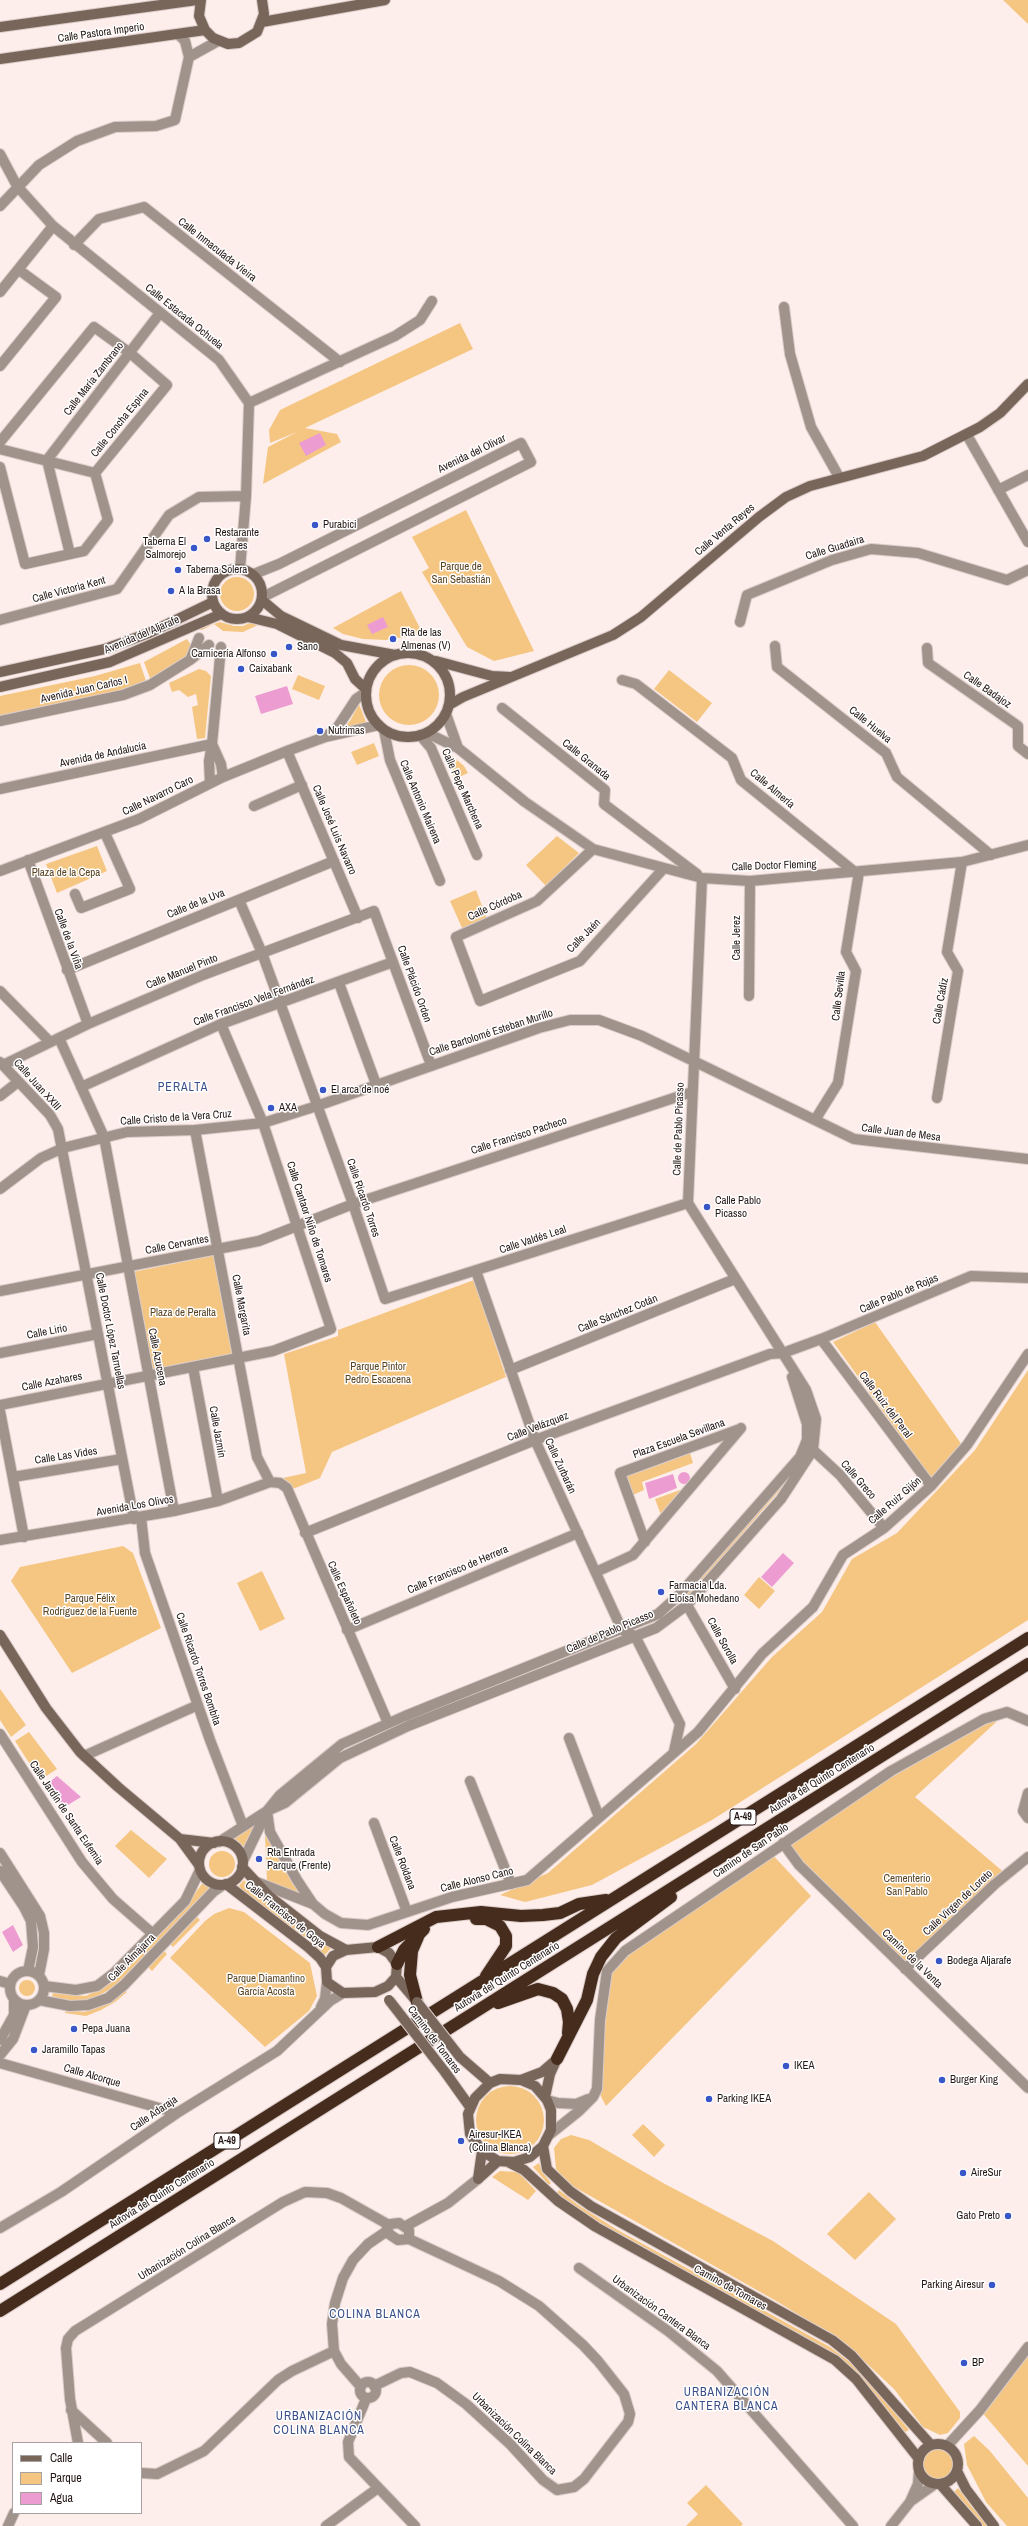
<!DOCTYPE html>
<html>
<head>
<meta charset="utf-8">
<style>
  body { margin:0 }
  #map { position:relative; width:1028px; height:2526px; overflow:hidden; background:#feeeeb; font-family:"Archivo Narrow",sans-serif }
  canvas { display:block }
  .legend { position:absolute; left:12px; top:2442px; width:130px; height:72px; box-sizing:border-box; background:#fff; border:1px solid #a7a2a1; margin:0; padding:5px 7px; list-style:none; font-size:12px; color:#241715 }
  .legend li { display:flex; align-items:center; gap:8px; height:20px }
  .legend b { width:20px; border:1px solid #a7a2a1 }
</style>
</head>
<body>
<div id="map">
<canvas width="1028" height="2526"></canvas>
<ul class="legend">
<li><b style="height:5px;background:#79665b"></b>Calle</li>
<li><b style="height:11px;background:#f5c681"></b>Parque</li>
<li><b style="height:11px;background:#ed9cd2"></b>Agua</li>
</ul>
</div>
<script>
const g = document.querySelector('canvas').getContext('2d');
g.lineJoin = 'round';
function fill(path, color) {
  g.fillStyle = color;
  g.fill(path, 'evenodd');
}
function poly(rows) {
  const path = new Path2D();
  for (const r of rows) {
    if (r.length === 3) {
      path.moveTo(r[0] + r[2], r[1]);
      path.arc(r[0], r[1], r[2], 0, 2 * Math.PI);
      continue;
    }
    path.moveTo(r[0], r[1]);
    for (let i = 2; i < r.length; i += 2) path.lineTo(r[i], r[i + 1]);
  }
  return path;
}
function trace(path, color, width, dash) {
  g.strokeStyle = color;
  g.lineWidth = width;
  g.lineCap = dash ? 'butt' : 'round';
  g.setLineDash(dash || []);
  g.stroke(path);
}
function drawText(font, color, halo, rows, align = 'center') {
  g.font = font + ' "Archivo Narrow",sans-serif';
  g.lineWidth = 3;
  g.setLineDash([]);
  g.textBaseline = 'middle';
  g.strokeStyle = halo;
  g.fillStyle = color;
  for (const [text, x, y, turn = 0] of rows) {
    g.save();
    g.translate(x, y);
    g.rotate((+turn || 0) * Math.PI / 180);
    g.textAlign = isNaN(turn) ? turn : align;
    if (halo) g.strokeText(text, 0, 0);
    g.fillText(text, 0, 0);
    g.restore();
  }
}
const green = poly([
  [1003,0,1028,0,1028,24],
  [460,323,473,349,305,428,337,434,341,442,263,484,268,447,297,432,270,443,269,430,280,410],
  [466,510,534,651,494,661,467,647,422,572,429,568,412,537],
  [237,594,17],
  [401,591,423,634,386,640,363,639,343,634,333,628],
  [220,622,234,626,243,626,252,622,266,625,265,627,260,624,243,632,223,631,214,624,202,630,199,629],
  [187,639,192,647,187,658,151,681,144,662],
  [140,663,147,684,122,693,0,719,0,696,95,676],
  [409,695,30],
  [199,669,206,671,211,676,205,738,197,739,192,707,198,705,196,694,188,697,179,690,172,692,169,683],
  [669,670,712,703,697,722,654,689],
  [298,675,325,686,319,700,292,689],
  [359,704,366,722,341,731,350,721],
  [374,743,379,756,357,765,351,752],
  [444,749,464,766,468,773,455,779],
  [557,836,579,853,546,886,526,865],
  [97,846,107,871,57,893,46,864],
  [476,890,487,919,463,930,450,901],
  [216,1255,234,1354,151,1371,133,1272],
  [474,1280,506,1377,332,1452,320,1478,293,1489,283,1478,306,1473,284,1354,338,1336,338,1330],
  [875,1322,962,1445,932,1479,833,1342],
  [1028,1370,1028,1620,712,1820,592,1885,525,1902,500,1895,548,1873,696,1744,772,1657,822,1612,852,1559,897,1533,975,1450],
  [804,1392,811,1417,812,1434,805,1455,792,1476,691,1593,676,1608,648,1625,689,1592,773,1496,803,1455,810,1434],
  [690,1453,693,1463,642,1482,644,1490,633,1495,626,1475],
  [683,1489,661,1515,655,1499],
  [123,1546,133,1553,161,1628,72,1673,11,1581,20,1567],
  [262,1571,285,1619,260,1631,237,1583],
  [759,1577,775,1591,759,1609,744,1595],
  [614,1637,616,1639,530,1673,308,1778,344,1749,404,1720],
  [0,1689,26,1725,11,1737,0,1720],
  [1007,1712,915,1797,1006,1874,905,1969,783,1843,891,1771],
  [29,1732,57,1769,40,1780,15,1741],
  [256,1824,245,1847,233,1838],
  [131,1830,167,1859,149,1878,115,1846],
  [265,1834,305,1897,267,1882],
  [222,1864,13],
  [770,1852,811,1896,606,2106,597,2089,607,1971,625,1951],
  [244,1880,252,1890,315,1940,331,1948,323,1957,313,1943,238,1887],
  [204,1881,216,1890,195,1903,114,1987,90,2000,68,2001,52,1996,53,1993,86,1996,111,1983,191,1899],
  [229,1908,244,1912,310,1963,317,1996,309,2011,265,2047,170,1958,205,1921,214,1914],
  [196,1916,200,1920,173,1947,170,1944],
  [164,1951,167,1954,152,1971,148,1967],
  [27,1988,8],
  [125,1990,127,1992,115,2002,101,2010,86,2016,65,2013,66,2010,84,2012,99,2007,112,2001],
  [510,2120,34],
  [643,2124,665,2145,654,2157,632,2135],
  [571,2135,589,2140,665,2184,773,2241,896,2324,960,2412,960,2418,948,2433,940,2435,923,2427,894,2389,846,2344,778,2302,569,2184,556,2169,554,2148,561,2139],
  [539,2163,543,2173,551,2183,549,2185,533,2167],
  [500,2171,518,2172,536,2191,528,2200,492,2177],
  [559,2190,578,2205,616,2229,830,2347,851,2363,868,2380,909,2430,905,2432,847,2364,820,2346,577,2210,557,2193],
  [869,2192,896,2219,855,2260,827,2234],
  [1028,2343,1028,2466,980,2410],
  [974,2436,990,2451,1028,2498,1028,2526,1007,2526,986,2502,967,2465,964,2444],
  [938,2464,15],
  [706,2485,743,2524,741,2526,686,2526,698,2514,687,2503],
  [958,2488,972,2507,988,2526,983,2526,954,2492]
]);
const water = poly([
  [320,433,326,445,306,456,299,443],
  [383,617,388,627,372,634,367,625],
  [287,686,293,704,261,714,255,696],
  [684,1478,6],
  [673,1474,677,1488,649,1499,645,1483],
  [783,1553,794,1563,772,1587,761,1577],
  [57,1776,81,1797,63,1808,47,1784],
  [13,1925,23,1945,13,1952,2,1932]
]);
const street = poly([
  [178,34,185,41,189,57],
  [0,154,17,186,53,226,219,360,249,403,246,496,240,569],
  [0,206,39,165,77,141,115,127,156,126,175,120,189,57,218,41],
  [74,245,99,219,144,207,340,362],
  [0,292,53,226],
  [784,307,790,354,811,427,839,477],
  [0,366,56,297,19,270],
  [249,403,395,336,420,320,432,301],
  [967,435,1028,542],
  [0,442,94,327,130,353,167,385,95,473,108,520,84,551,25,564,0,467],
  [0,449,95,473],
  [998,490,1028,475],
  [70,554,47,460,160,313],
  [254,574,279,564,521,443,531,462,263,597],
  [0,620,117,589,169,515,199,497,246,496],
  [740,622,747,595,832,560,871,549,918,553,1007,580,1028,570],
  [775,646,777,667,886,753,897,777,991,855],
  [927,648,928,663,1018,726,1018,746,1028,754],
  [191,658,199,638],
  [622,680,636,684,732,758,741,780,856,873],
  [502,708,605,790,604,804,697,874],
  [446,714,458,748],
  [0,721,123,695,150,685,190,660,209,645],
  [384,730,390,760,440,881],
  [427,733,458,748,525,802,593,849,702,878,750,881,962,862,1028,845],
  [420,735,431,748,477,855],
  [326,736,337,728,356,699,366,692],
  [287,751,358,918],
  [210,783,209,761,212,744,221,764,223,777],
  [0,789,212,744,221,647],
  [254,806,302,785],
  [593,849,537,901,456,937,480,1001,580,961,664,868],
  [28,860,88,1024],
  [0,871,139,819,223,777,287,751,325,737,379,725],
  [75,894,81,908,130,889,105,833],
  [239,900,262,953,353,1204,385,1299,688,1203],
  [67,970,334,861],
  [339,983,376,1084],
  [0,991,50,1042],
  [749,996,750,881],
  [59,1038,104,1137,174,1511],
  [0,1062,50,1115,58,1129,134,1519],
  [3,1065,88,1024,203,975,374,911,431,1065],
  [81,1087,221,1024,393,962],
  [0,1096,18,1082],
  [937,1098,958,971,947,952,962,862],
  [815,1120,838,1083,856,971,846,952,859,872],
  [195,1130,257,1457,270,1482],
  [0,1189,41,1158,63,1148,127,1132,195,1130,263,1123,317,1106,539,1028,570,1020,599,1020,642,1036,854,1139,1028,1159],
  [476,1271,535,1440,622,1630,635,1636,680,1724],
  [0,1291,259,1241,353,1204,692,1092],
  [821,1339,931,1486],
  [0,1353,98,1334],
  [193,1367,218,1501],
  [510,1370,735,1279],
  [0,1405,273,1351,331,1329,263,1123,221,1024],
  [0,1411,24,1537],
  [813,1450,840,1475,884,1528],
  [13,1477,122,1459],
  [270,1482,280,1483,287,1488,388,1723],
  [141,1517,145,1553,210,1740,243,1826],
  [305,1533,535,1440,770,1354,783,1353,821,1339,971,1276,1028,1278],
  [0,1540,174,1511,218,1501,270,1482],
  [645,1542,620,1473,740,1429],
  [596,1572,633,1555,741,1428],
  [687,1605,735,1689],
  [347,1630,578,1533],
  [0,1734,82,1862,113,1899,153,1934],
  [569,1738,599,1817],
  [674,1751,680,1724],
  [84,1756,198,1705],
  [470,1781,511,1884],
  [1028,1793,1023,1811,1028,1818],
  [267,1811,270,1832,297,1880,313,1904,325,1914,341,1923,368,1925,452,1897,527,1880,698,1732,762,1654,813,1607,843,1555,884,1528,931,1486,967,1445,1028,1354],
  [374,1823,407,1912],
  [219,1842,267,1811,280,1795,342,1744,405,1716,658,1614,678,1596,800,1457,807,1440,807,1424,792,1377],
  [783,1843,799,1865,1028,2088],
  [0,1853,40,1916,44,1933,44,1949,39,1975],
  [243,1861,267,1811,285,1803,340,1758,408,1726,656,1628,687,1605,781,1499,813,1450,816,1419,806,1390,688,1203,702,878],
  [0,1871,24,1907,31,1921,33,1947,28,1971],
  [254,1881,313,1904],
  [905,1969,995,1884,1028,1857],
  [27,1988,17],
  [0,1981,10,1984],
  [44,1986,76,1990,97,1986,114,1973,185,1901,200,1870],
  [39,2000,70,2006,88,2005,108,1998,124,1985,213,1892,223,1885],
  [321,2007,325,1999,327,1982],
  [0,2040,14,2015,14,2000],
  [0,2055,13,2039,26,2005],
  [0,2063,177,2113],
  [547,2100,558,2103,576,2104,588,2099],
  [549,2135,579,2111,593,2097,597,2089,600,2020,607,1971,625,1951,891,1771,984,1719,1007,1712,1028,1721],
  [399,2223,409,2230,409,2239,398,2240,389,2234,387,2227,391,2224,399,2223],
  [406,2226,448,2203,478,2179],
  [0,2228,61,2192,177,2113,277,2051,330,2001,343,1993],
  [579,2268,668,2331,717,2371,853,2526],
  [368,2390,8],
  [374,2386,401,2373,410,2372,437,2383,466,2404,510,2444,543,2480,557,2490,574,2487,584,2479,628,2422,630,2414,624,2394,598,2361,583,2345,539,2306,499,2281,409,2239],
  [361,2387,341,2364,334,2351,332,2324,335,2303,343,2278,353,2260,368,2244,387,2231],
  [366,2399,348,2442,349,2457,415,2526],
  [71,2410,107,2443],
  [78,2443,70,2399,66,2348,68,2339,75,2331,283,2202,305,2192,327,2193,341,2198,389,2225],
  [947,2446,980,2410,1028,2347],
  [141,2473,157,2474,204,2451,278,2380,292,2371,334,2351],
  [911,2501,935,2484],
  [8,2526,14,2513],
  [326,2526,378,2488],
  [891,2526,910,2502,918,2484,919,2470]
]);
const secondary = poly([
  [201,0,199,16,205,30,213,38,228,44,239,43,257,32,264,14,262,0],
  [262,22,385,0],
  [0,27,197,0],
  [0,59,205,30],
  [237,594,25],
  [262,600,281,616,341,645,395,655],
  [248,617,277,624,335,653,347,663,355,679,366,689],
  [408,695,42],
  [436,661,492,676,510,677],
  [0,672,105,649,149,633,213,602],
  [0,687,110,662,221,614],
  [449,705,463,697,613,635,641,617,759,517,786,497,810,486,923,456,980,427,1000,413,1028,384],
  [0,1635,46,1708,80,1752,118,1787,180,1839,199,1865],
  [180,1839,214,1843],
  [221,1863,22],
  [242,1867,269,1896,320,1936,346,1950],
  [226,1884,308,1947,320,1958,326,1967],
  [378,1947,389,1953,397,1964,396,1977,388,1986,375,1992,343,1993,327,1982,326,1967,333,1956,346,1950,378,1947],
  [396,1977,417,2002],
  [460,2057,490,2083],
  [445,2072,470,2107],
  [521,2080,535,2086,547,2100,551,2110,551,2130,543,2146,530,2157,514,2162,498,2161,482,2151,470,2134,468,2114,475,2098,490,2083,500,2079,521,2080,542,2072,557,2059],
  [545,2097,550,2074,555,2063],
  [543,2146,547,2169,570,2191,591,2206,832,2340,852,2356,931,2445],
  [508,2162,524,2170,558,2201,596,2227,835,2360,856,2379,919,2459],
  [478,2179,482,2151],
  [478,2179,498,2161],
  [938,2464,20],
  [957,2471,966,2489,994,2526],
  [940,2484,977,2526]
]);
const highway = poly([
  [476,1919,486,1919,500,1926,506,1936,506,1946,486,1976],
  [378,1947,436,1917,481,1912,521,1916,543,1915,560,1913,579,1904,606,1900],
  [397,1964,404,1950,424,1929],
  [417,2002,410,1975,412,1951,418,1937],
  [498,2003,538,1989,553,1993,562,1999,567,2009,569,2022,568,2033],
  [557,2059,587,2000,593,1974,601,1957,616,1938,671,1897],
  [0,2284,1028,1638],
  [0,2311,1028,1664]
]);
const secondaryBridge = poly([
  [389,2000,445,2072],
  [417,2002,460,2057]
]);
const markers = [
  [315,525,4,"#3956c8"],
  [207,539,4,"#3956c8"],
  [194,548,4,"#3956c8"],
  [178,570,4,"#3956c8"],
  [171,591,4,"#3956c8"],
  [393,639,4,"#3956c8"],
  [289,647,4,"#3956c8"],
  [274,654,4,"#3956c8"],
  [241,669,4,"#3956c8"],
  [320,731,4,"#3956c8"],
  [323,1090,4,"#3956c8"],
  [271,1108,4,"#3956c8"],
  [707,1207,4,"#3956c8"],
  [661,1592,4,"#3956c8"],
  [259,1859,4,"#3956c8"],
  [939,1961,4,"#3956c8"],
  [74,2029,4,"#3956c8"],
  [34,2050,4,"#3956c8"],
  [786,2066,4,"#3956c8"],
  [942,2080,4,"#3956c8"],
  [709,2099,4,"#3956c8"],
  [461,2141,4,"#3956c8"],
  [963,2173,4,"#3956c8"],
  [1008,2216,4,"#3956c8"],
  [992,2285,4,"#3956c8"],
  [964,2363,4,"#3956c8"]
];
const shields = [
  [743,1817,26],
  [227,2141,26]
];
const shieldNames = [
  ["A-49",743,1817],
  ["A-49",227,2141]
];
const streetNames = [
  ["Calle Pastora Imperio",101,33,-8],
  ["Calle Inmaculada Vieira",217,250,38],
  ["Calle Estacada Ochuela",184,317,39],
  ["Calle María Zambrano",94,379,-52],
  ["Calle Concha Espina",120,423,-51],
  ["Avenida del Olivar",472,454,-26],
  ["Calle Venta Reyes",725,530,-40],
  ["Calle Guadaira",835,548,-17],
  ["Calle Victoria Kent",69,590,-15],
  ["Avenida del Aljarafe",142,635,-23],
  ["Avenida Juan Carlos I",84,690,-13],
  ["Calle Badajoz",987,690,35],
  ["Calle Huelva",870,725,39],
  ["Avenida de Andalucía",103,755,-12],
  ["Calle Granada",586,760,39],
  ["Calle Pepe Marchena",462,789,66],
  ["Calle Almería",772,789,40],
  ["Calle Navarro Caro",158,796,-26],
  ["Calle Antonio Mairena",420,802,67],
  ["Calle José Luis Navarro",334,830,67],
  ["Calle Doctor Fleming",774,866,-2],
  ["Calle de la Uva",196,904,-22],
  ["Calle Córdoba",495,906,-24],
  ["Calle Jaén",584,936,-45],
  ["Calle Jerez",737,938,-90],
  ["Calle de la Viña",68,939,70],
  ["Calle Manuel Pinto",182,972,-22],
  ["Calle Plácido Orden",414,984,70],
  ["Calle Sevilla",839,996,-83],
  ["Calle Francisco Vela Fernández",254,1001,-20],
  ["Calle Cádiz",941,1001,-80],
  ["Calle Bartolomé Esteban Murillo",491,1033,-18],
  ["Calle Juan XXIII",37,1085,48],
  ["Calle Cristo de la Vera Cruz",176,1118,-4],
  ["Calle de Pablo Picasso",679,1129,-88],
  ["Calle Juan de Mesa",901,1133,7],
  ["Calle Francisco Pacheco",519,1136,-18],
  ["Calle Ricardo Torres",363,1198,71],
  ["Calle Cantaor Niño de Tomares",309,1222,72],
  ["Calle Valdés Leal",533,1240,-18],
  ["Calle Cervantes",177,1245,-11],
  ["Calle Pablo de Rojas",899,1294,-23],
  ["Calle Margarita",241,1305,79],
  ["Calle Sánchez Cotán",618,1314,-22],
  ["Calle Doctor López Tarruellas",110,1331,79],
  ["Calle Lirio",47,1332,-11],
  ["Calle Azucena",157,1357,79],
  ["Calle Azahares",52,1382,-11],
  ["Calle Ruiz del Peral",885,1405,53],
  ["Calle Velázquez",538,1427,-21],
  ["Calle Jazmín",217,1432,80],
  ["Plaza Escuela Sevillana",679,1439,-20],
  ["Calle Las Vides",66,1456,-9],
  ["Calle Zurbarán",560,1466,65],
  ["Calle Greco",858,1480,49],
  ["Calle Ruiz Gijón",895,1501,-41],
  ["Avenida Los Olivos",135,1506,-10],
  ["Calle Francisco de Herrera",458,1570,-23],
  ["Calle Españoleto",344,1593,66],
  ["Calle de Pablo Picasso",610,1632,-23],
  ["Calle Sorolla",722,1641,61],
  ["Calle Ricardo Torres Bombita",198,1669,71],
  ["Autovía del Quinto Centenario",822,1779,-32],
  ["Calle Jardín de Santa Eufemia",66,1813,56],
  ["Camino de San Pablo",751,1851,-34],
  ["Calle Roldana",402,1863,69],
  ["Calle Alonso Cano",477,1880,-14],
  ["Calle Virgen de Loreto",958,1903,-43],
  ["Calle Francisco de Goya",285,1915,39],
  ["Calle Almajarra",132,1958,-45],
  ["Camino de la Venta",912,1959,44],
  ["Autovía del Quinto Centenario",507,1977,-32],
  ["Camino de Tomares",434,2040,53],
  ["Calle Alcorque",92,2076,16],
  ["Calle Adaraja",154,2114,-34],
  ["Autovía del Quinto Centenario",162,2194,-32],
  ["Urbanización Colina Blanca",187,2248,-32],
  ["Camino de Tomares",730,2288,29],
  ["Urbanización Cantera Blanca",661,2313,36],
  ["Urbanización Colina Blanca",514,2434,44]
];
const poiNames = [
  ["Purabici",323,525],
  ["Restarante",215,533],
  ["Lagares",215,546],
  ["Taberna El",186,542,"right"],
  ["Salmorejo",186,555,"right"],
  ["Taberna Solera",186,570],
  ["A la Brasa",179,591],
  ["Rta de las",401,633],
  ["Almenas (V)",401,646],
  ["Sano",297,647],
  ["Carnicería Alfonso",266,654,"right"],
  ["Caixabank",249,669],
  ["Nutrimas",328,731],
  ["El arca de noé",331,1090],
  ["AXA",279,1108],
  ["Calle Pablo",715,1201],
  ["Picasso",715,1214],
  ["Farmacia Lda.",669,1586],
  ["Eloísa Mohedano",669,1599],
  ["Rta Entrada",267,1853],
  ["Parque (Frente)",267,1866],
  ["Bodega Aljarafe",947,1961],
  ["Pepa Juana",82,2029],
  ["Jaramillo Tapas",42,2050],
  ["IKEA",794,2066],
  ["Burger King",950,2080],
  ["Parking IKEA",717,2099],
  ["Airesur-IKEA",469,2135],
  ["(Colina Blanca)",469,2148],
  ["AireSur",971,2173],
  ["Gato Preto",1000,2216,"right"],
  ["Parking Airesur",984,2285,"right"],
  ["BP",972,2363]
];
const parkNames = [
  ["Parque de",461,567],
  ["San Sebastián",461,580],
  ["Plaza de la Cepa",66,873],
  ["Plaza de Peralta",183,1313],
  ["Parque Pintor",378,1367],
  ["Pedro Escacena",378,1380],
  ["Parque Félix",90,1599],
  ["Rodríguez de la Fuente",90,1612],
  ["Cementerio",907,1879],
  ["San Pablo",907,1892],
  ["Parque Diamantino",266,1979],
  ["García Acosta",266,1992]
];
const neighbourhoodNames = [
  ["PERALTA",183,1088],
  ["COLINA BLANCA",375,2315],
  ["URBANIZACIÓN",727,2393],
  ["CANTERA BLANCA",727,2407],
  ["URBANIZACIÓN",319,2417],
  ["COLINA BLANCA",319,2431]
];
fill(green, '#f5c681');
fill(water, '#ed9cd2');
trace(street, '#dbccc9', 12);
trace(secondary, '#dbccc9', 12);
trace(highway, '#dbccc9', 14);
trace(street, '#a0938b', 10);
trace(secondary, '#79665b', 10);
trace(highway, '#452c1d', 12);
trace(secondaryBridge, '#dbccc9', 12, []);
trace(secondaryBridge, '#79665b', 10);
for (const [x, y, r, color] of markers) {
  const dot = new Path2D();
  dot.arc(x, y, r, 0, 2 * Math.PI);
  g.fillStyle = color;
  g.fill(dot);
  trace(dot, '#fff', 1.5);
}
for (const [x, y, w] of shields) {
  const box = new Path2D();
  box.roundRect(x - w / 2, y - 8, w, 16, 3);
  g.fillStyle = '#fff';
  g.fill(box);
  trace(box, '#241715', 1);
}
drawText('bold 10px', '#241715', null, shieldNames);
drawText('11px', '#241715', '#fff', streetNames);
drawText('11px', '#241715', '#fff', poiNames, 'left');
drawText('11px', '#5a4320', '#fff', parkNames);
g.letterSpacing = '1px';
drawText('12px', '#3a4e89', '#fff', neighbourhoodNames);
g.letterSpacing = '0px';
</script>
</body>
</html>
